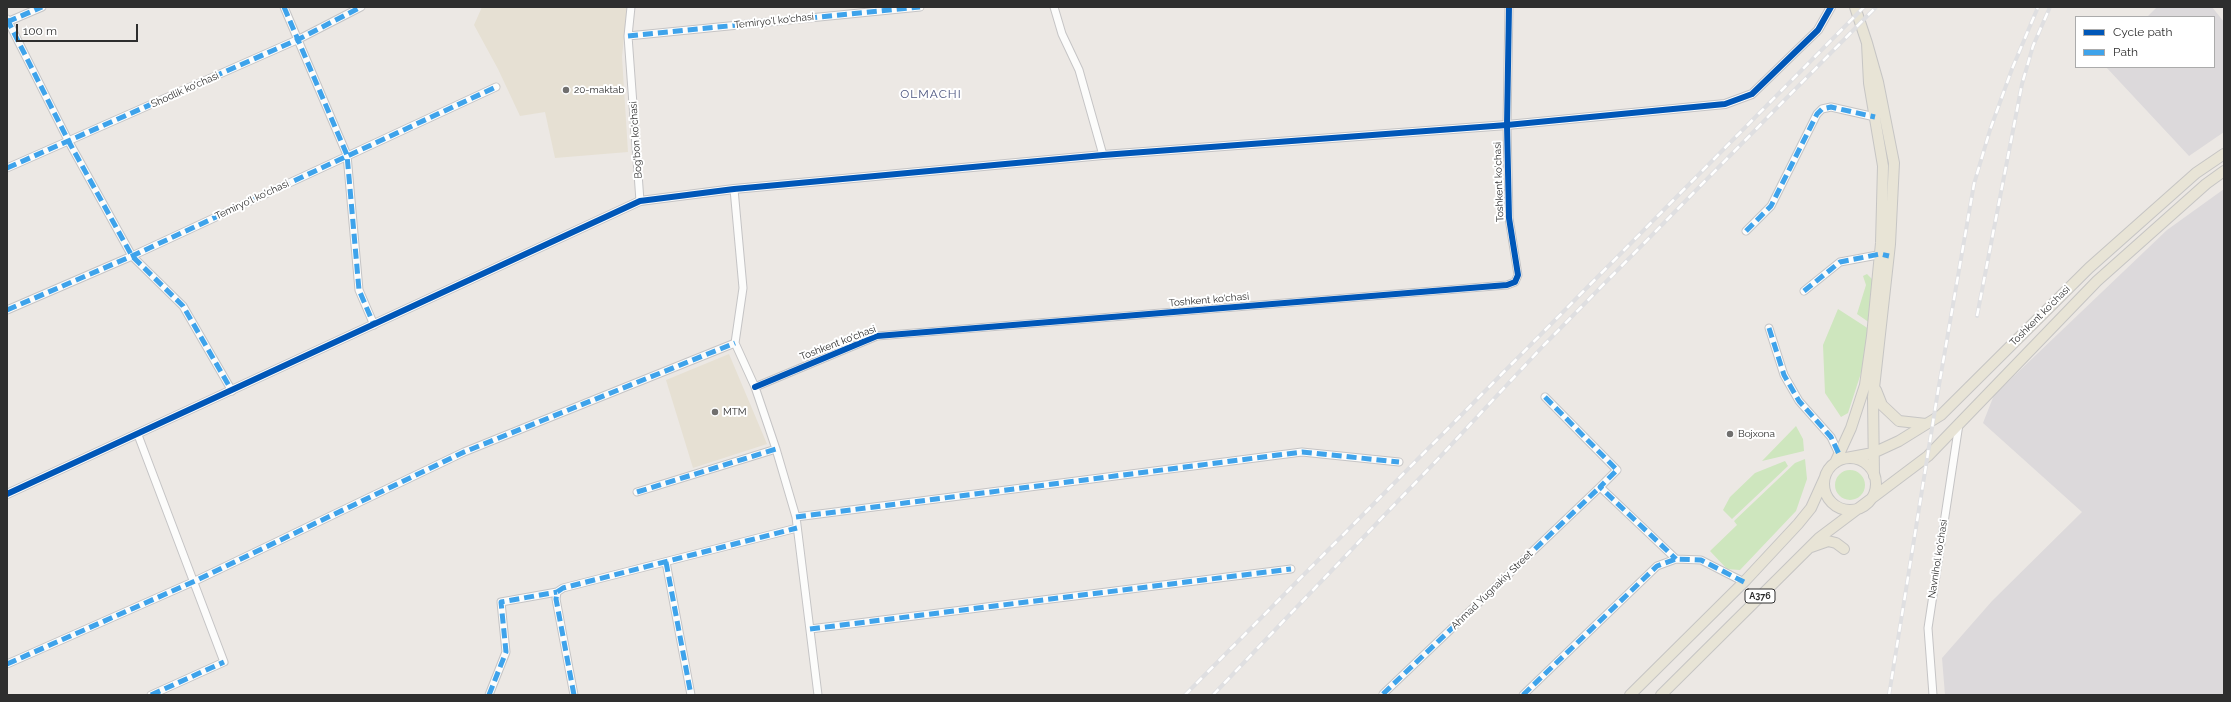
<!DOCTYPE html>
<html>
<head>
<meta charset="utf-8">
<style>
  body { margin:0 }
  #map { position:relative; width:2231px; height:702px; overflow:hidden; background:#ece8e4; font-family:Raleway,sans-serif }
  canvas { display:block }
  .frame { position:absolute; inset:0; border:8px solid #2e2e2e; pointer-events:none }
  .legend { position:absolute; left:2075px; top:16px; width:140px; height:52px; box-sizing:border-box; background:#fff; border:1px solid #ababab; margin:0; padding:5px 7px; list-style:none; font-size:12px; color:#2e2e2e }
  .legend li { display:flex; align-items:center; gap:8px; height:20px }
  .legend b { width:20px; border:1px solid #ababab }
  .scale { position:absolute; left:16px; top:24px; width:122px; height:18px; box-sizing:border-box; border:2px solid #2e2e2e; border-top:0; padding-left:5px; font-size:12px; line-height:14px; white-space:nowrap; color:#2e2e2e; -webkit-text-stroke:3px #fff; paint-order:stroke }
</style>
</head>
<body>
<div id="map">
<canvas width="2231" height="702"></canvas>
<div class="frame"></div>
<ul class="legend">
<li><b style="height:5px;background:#0057b8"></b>Cycle path</li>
<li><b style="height:5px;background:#3ea3eb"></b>Path</li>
</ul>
<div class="scale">100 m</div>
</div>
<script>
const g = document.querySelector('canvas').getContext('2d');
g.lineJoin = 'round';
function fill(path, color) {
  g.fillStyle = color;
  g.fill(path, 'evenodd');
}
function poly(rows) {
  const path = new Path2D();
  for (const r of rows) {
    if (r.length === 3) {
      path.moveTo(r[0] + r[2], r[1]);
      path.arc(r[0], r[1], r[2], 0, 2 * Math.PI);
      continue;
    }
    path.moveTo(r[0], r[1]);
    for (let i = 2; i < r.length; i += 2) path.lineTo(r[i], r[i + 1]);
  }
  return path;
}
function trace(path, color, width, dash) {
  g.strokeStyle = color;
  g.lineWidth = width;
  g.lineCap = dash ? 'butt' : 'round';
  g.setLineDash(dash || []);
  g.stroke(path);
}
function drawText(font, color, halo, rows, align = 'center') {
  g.font = font + ' Raleway,sans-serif';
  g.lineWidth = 4;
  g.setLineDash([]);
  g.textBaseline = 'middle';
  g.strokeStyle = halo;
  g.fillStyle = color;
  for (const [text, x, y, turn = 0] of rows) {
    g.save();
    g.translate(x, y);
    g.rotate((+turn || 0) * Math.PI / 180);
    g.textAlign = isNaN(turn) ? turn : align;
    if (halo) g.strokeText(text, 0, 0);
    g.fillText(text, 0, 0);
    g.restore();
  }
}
const industrial = poly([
  [2157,7,2212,7,2224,22,2224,132,2189,156,2106,67,2214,67,2214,17,2147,17],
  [2224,189,2224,695,1945,695,1942,658,1992,601,2082,512,1983,423,1994,395,2167,230]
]);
const education = poly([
  [482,7,627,7,622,57,628,152,555,158,545,112,520,116,498,69,474,25],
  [729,354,767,444,693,468,666,380]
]);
const green = poly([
  [1867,274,1873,280,1870,323,1857,314,1866,285,1863,276],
  [1838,309,1869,329,1861,373,1848,413,1841,417,1825,393,1823,345],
  [1796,426,1803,439,1804,451,1762,461],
  [1805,459,1807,479,1796,511,1740,570,1727,569,1710,551,1737,525,1734,521,1795,463],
  [1785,461,1788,466,1732,519,1723,510,1730,497,1755,473],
  [1850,485,15]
]);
const minor = poly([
  [284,7,347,155,359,290,374,325],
  [631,7,628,36,640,201],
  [1054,7,1062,34,1079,70,1103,155],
  [7,19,69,142,132,256,183,306,232,391],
  [7,22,42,7],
  [628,36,920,7],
  [7,168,299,39,361,7],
  [734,189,743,288,735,343,755,387,776,449,796,517,818,695],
  [1746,231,1771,206,1817,114,1822,109,1831,107,1875,117],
  [1804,291,1840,262,1883,254],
  [7,310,132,256,496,87],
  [1769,328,1784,375,1799,401,1831,437,1839,454],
  [755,387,877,336,1507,285,1515,282,1518,275,1509,218,1507,125,1509,7],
  [1545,397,1617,470,1600,487,1676,559],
  [138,435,224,662,151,695],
  [637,492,776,449],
  [796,517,1302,452,1399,462],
  [666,562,691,695],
  [810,629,1291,569],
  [7,664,195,581,464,452,735,343],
  [1383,694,1600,487],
  [489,695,506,652,501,602,557,592],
  [574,695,556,599,557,592,563,588,797,528],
  [1523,695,1657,566,1676,559,1701,560,1744,582],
  [1933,695,1928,628,1959,424]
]);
const tertiary = poly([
  [7,494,640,201,734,189,1103,155,1507,125,1725,104,1752,94,1818,30,1831,7]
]);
const primary = poly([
  [1855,7,1867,43],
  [1876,390,1882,405,1899,421,1926,424],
  [1846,458,1873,453,1899,441,1941,415,2089,268,2196,173,2224,154],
  [1850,484,26],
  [1835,463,1851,428,1865,385,1872,336,1881,243,1883,166,1869,83,1867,43,1878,82,1894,163,1890,244,1873,397,1874,476],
  [1811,547,1828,541,1836,543,1844,549],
  [1630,695,1744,582,1798,524,1811,508,1825,477],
  [1661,695,1819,538,1928,456,2097,281,2206,184,2224,171]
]);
const rail = poly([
  [1977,316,2022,84,2033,46,2050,7],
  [1185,695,1864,7],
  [1213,695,1438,459,1544,345,1876,7],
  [1889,695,1938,391,1974,184,1990,130,2012,69,2038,7]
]);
const quiet = poly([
  [284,7,347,155,359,290,374,325],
  [7,19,69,142,132,256,183,306,232,391],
  [7,22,42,7],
  [628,36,920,7],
  [7,168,299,39,361,7],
  [1746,231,1771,206,1817,114,1822,109,1831,107,1875,117],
  [1804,291,1840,262,1880,254,1889,256],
  [7,310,132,256,496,87],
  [1769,328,1784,375,1799,401,1831,437,1839,454],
  [1545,397,1617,470,1600,487,1676,559],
  [637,492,776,449],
  [796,517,1302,452,1399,462],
  [666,562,691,695],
  [810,629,1291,569],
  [7,664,195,581,464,452,735,343],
  [1383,694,1600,487],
  [151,695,224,662],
  [489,695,506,652,501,602,557,592],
  [574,695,556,599,557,592,563,588,797,528],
  [1523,695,1657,566,1676,559,1701,560,1744,582]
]);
const cycleway = poly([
  [755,387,877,336,1507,285,1515,282,1518,275,1509,218,1507,125,1509,7],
  [7,494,640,201,734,189,1103,155,1507,125,1725,104,1752,94,1818,30,1831,7]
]);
const markers = [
  [566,90,4,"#706f6e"],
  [715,412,4,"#706f6e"],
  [1730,434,4,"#706f6e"]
];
const shields = [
  [1760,596,30]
];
const shieldNames = [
  ["A376",1760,596]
];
const streetNames = [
  ["Temiryo'l ko'chasi",774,21,-6],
  ["Shodlik ko'chasi",185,90,-24],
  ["Bog'bon ko'chasi",636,140,-94],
  ["Toshkent ko'chasi",1499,182,-92],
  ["Temiryo'l ko'chasi",252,200,-25],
  ["Toshkent ko'chasi",1209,300,-5],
  ["Toshkent ko'chasi",2040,316,-45],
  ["Toshkent ko'chasi",838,343,-21],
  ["Navnihol ko'chasi",1938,559,-81],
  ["Ahmad Yugnakiy Street",1492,590,-44]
];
const poiNames = [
  ["20-maktab",574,90],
  ["MTM",723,412],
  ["Bojxona",1738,434]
];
const quarterNames = [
  ["OLMACHI",931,94]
];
fill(industrial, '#dcd9db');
fill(education, '#e6e0d3');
fill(green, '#cee6be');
trace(minor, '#c5c4c5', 9);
trace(tertiary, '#c5c4c5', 10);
trace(primary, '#c6c5c4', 12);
trace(minor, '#fcfcfb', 7);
trace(tertiary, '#fcfcfb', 8);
trace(primary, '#e8e4d6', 10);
trace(rail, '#dfdfe1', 4);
trace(rail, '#fff', 2.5, [8]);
trace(quiet, '#3ea3eb', 5, [10, 5]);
trace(cycleway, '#0057b8', 6);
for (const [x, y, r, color] of markers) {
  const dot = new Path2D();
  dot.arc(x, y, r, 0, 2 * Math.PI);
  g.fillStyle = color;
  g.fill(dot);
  trace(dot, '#fff', 1.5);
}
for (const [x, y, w] of shields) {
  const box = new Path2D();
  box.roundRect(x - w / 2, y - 7, w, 14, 3);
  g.fillStyle = '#fff';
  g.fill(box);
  trace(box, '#2e2e2e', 1);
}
drawText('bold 9px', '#2e2e2e', null, shieldNames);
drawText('10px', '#2e2e2e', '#fff', streetNames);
drawText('10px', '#2e2e2e', '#fff', poiNames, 'left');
g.letterSpacing = '1px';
drawText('12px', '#4d5680', '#fff', quarterNames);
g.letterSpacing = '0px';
</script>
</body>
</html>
